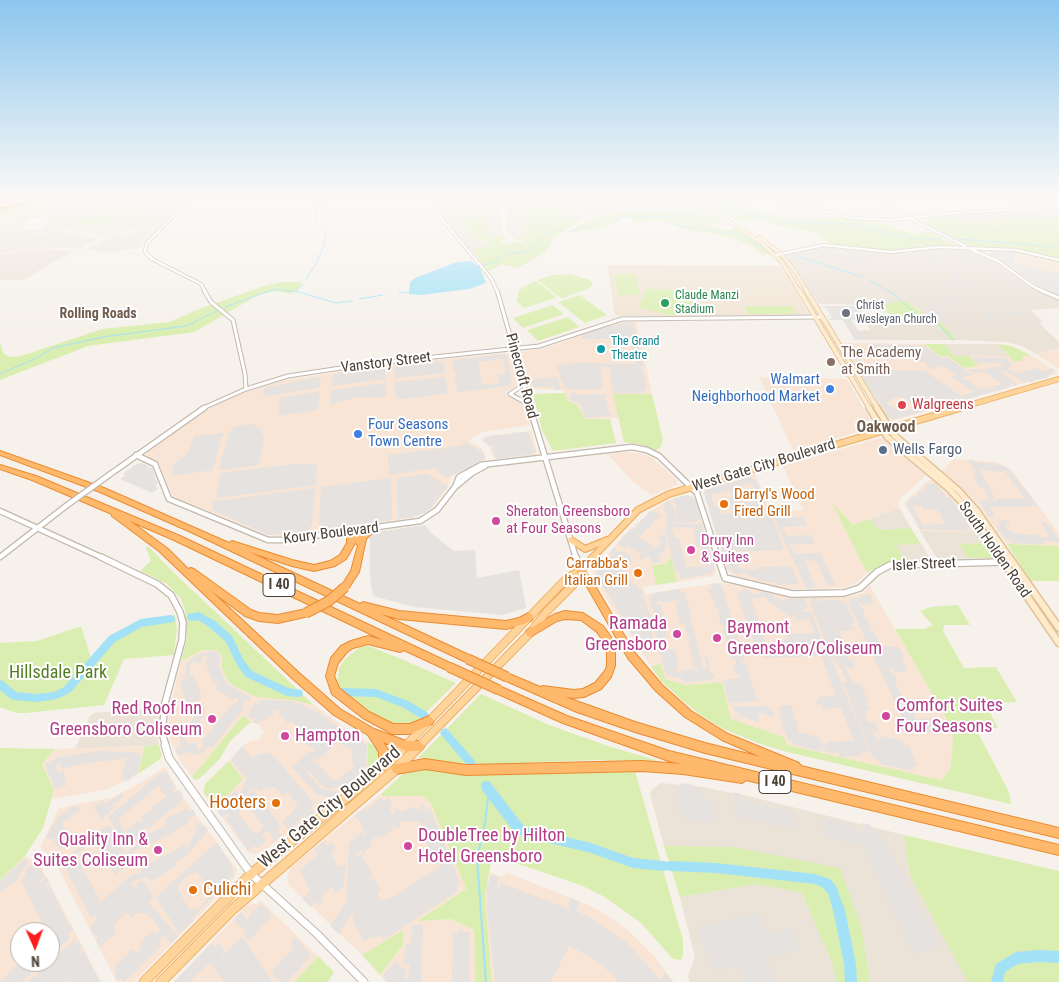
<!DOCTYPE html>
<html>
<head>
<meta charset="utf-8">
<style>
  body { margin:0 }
  #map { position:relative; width:1059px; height:982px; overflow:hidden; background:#f6f1eb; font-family:"Roboto Condensed",sans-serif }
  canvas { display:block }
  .north { position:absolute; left:10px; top:922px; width:50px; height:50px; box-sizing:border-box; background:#fff; border:1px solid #b7b3af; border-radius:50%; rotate:178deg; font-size:14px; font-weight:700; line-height:20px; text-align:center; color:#4c4137 }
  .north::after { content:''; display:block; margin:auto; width:18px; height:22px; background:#ff1b19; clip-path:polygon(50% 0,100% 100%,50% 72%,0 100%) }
</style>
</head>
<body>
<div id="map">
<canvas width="1059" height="982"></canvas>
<div class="north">N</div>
</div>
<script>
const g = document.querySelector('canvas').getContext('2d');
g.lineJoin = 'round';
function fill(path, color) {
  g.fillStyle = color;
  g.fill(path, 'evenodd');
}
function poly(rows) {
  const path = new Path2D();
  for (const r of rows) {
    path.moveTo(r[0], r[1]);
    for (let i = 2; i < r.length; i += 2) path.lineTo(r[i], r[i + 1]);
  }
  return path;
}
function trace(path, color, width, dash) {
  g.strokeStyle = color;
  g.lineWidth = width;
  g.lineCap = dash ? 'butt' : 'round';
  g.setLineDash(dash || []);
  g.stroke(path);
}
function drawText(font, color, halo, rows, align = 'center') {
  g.font = font + ' "Roboto Condensed",sans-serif';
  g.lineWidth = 4;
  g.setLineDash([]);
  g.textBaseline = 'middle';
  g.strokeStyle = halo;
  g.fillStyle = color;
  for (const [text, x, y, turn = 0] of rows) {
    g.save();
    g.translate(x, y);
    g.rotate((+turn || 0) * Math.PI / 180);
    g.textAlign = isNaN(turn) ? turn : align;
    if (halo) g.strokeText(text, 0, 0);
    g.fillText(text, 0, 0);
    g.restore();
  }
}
const residential = poly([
  [153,196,151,200,139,203,0,223,0,218,17,212,19,210,32,207,46,210,47,206,72,201,103,199,102,202,109,202,127,200,128,198],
  [179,196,177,199,180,200,176,202,160,203,155,208,183,204,157,229,131,230,103,238,83,231,63,230,0,239,0,225,26,220,24,230,44,229,48,217],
  [446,196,552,196,446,203],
  [575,196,688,196,699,204,668,209,619,209,588,215,578,208],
  [570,197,575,209,585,218,582,220,563,219,558,205,522,209,524,215,525,235,517,240,506,233,506,201],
  [500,202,503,236,490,238,486,230,483,230,482,210,457,214,470,213,472,215,472,219,469,221,460,223,469,229,473,236,492,246,472,251,443,217,445,205],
  [1059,209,1059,218,994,220,999,225,992,226,981,220,960,222,946,215],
  [141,231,155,231,140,248,112,252,84,250,114,236],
  [54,232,81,233,99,239,79,249,45,247,0,253,0,240],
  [828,246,891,253,907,253,935,248,965,249,993,260,1028,286,1059,299,1059,308,1030,310,1043,322,1039,323,1059,342,1059,348,1036,354,1022,346,1006,342,957,340,942,323,934,323,951,340,864,340,858,331,871,330,865,322,932,322,923,313,906,301,882,305,819,304,796,268,785,256,805,250],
  [42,248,74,251,51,263,24,280,0,280,0,254],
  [944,344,998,344,1009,357,954,356],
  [899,508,911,528,879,530,870,519],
  [920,531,979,532,986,543,959,544,968,558,942,559,937,558],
  [921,544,930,558,928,560,905,561,896,545],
  [156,708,159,710,157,733,159,745,75,749,90,716,94,713],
  [661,783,702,787,752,797,904,835,910,876,969,982,870,982,862,929,733,847,664,846,650,794,652,790],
  [756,884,802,893,833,966,836,982,690,982,688,976,695,957,680,897]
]);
const commercial = poly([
  [977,250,1017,251,1059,261,1059,296,1038,288,1003,263],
  [633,321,636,322,652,394,613,394,619,418,585,419,578,406,568,401,564,390,531,389,520,352,540,349,559,344,606,325],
  [844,343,924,344,941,357,947,356,964,368,978,366,969,356,1009,357,1014,362,1021,357,1030,355,1059,373,892,421,888,420,842,345],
  [1059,348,1059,369,1036,354],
  [505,353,510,354,517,382,515,388,506,391,507,397,514,398,523,403,530,425,483,432,474,436,469,441,482,449,486,460,450,477,448,487,432,508,411,518,284,536,267,535,177,498,170,492,160,465,146,455,148,451,181,426,214,406,232,397,281,381,381,365],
  [774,377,847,379,874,427,793,451,760,378],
  [531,431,537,453,535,455,494,459,489,446,480,439,488,436],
  [880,438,885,440,926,475,898,501,899,508,853,525,833,505,867,573,856,583,843,588,785,589,736,576,728,571,703,490,755,474,770,511,803,510,783,466],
  [617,452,638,453,651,457,676,479,678,484,652,495,631,480,608,454],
  [954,459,995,462,1011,469,1059,534,1059,546,1007,544,977,504,942,471],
  [929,480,933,480,950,496,979,532,920,531,904,503],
  [688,495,693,497,698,506,716,571,713,576,677,582,671,557,666,564,652,565,656,585,643,587,645,594,719,583,739,585,792,598,845,597,863,593,870,586,950,725,953,742,950,769,941,780,787,745,784,737,731,719,722,682,685,685,665,679,661,664,651,666,606,598,593,572,623,536,652,510,672,499],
  [219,649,223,660,291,700,314,705,349,731,368,742,367,774,264,851,254,854,249,853,215,808,243,779,229,761,244,744,259,739,264,732,258,724,251,722,243,715,192,777,180,761,171,741,168,725,171,704,181,661,203,650],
  [145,746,138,774,108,789,52,799,54,790,42,764,55,749],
  [165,767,177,789,237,870,233,881,134,982,117,982,54,860,41,849,41,846,59,808,114,797,140,783],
  [381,794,382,796,423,796,431,803,466,889,418,920,451,919,474,930,475,982,386,982,380,975,403,945,403,930,362,955,289,885,287,878,291,867],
  [25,856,40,865,101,982,0,982,0,880],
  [20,932,50,932,50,962,20,962],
  [490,872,501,877,507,873,589,905,608,916,630,932,653,955,674,982,492,982,485,897],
  [260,900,318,956,294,982,174,982,245,907,250,904,257,904]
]);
const education = poly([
  [607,265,781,266,810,316,619,316,615,314]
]);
const green = poly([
  [68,196,142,196,109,202,101,202,102,199,59,203,47,206,46,210,35,210,35,208,32,207,19,210,18,212,0,218,0,211],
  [724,203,733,203,787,219,833,217,879,222,915,235,917,233,931,232,956,246,927,246,888,251,828,243,820,234,802,229,788,228,755,219,738,222,714,206],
  [559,205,563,219,582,220,555,237,546,251,532,260,517,268,502,264,489,271,472,251,491,245,485,240,479,241,469,229,459,223,469,221,472,219,472,215,470,213,457,214,455,210,475,208,482,211,486,216,483,229,486,229,490,238,503,236,507,238,500,243,509,245,515,241,523,243,524,241,517,240,525,235,524,215,522,209],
  [701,207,724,221,710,224,723,230,737,229,758,243,771,254,763,255,754,247,730,237,684,229,661,221,645,221,643,223,632,222,632,217,619,219,619,221,602,229,565,233,595,217,613,211,672,211],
  [131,209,134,211,135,214,108,219,95,225,70,223,71,220,109,214,110,215,125,214],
  [946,215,960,222,981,220,992,226,999,225,993,219,1059,218,1059,259,1010,249,970,246,921,222,927,218],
  [571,274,589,280,593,284,590,288,563,298,559,297,537,280,553,275],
  [614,274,635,274,640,295,618,295],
  [536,281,555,296,555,298,524,308,517,301,518,293,521,288],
  [282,282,302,282,298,289,290,294,277,291,260,294,194,332,88,346,0,380,0,343,4,354,10,357,21,356,102,329,170,322,199,309,267,285],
  [647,289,675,290,691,302,697,312,678,313,675,316,641,308,639,304],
  [580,295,607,315,585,323,558,302],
  [898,301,906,301,923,313,932,323,942,323,957,340,951,340,937,325,932,323,895,322,882,305],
  [553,305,564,314,523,328,513,318],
  [744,306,792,306,796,314,748,314],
  [568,317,579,327,538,341,527,330],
  [924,344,944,344,954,356,969,356,979,366,964,368,948,356,941,357],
  [998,344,1012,346,1030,355,1021,357,1024,360,1014,362],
  [565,393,568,401,578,406,585,419,610,419,616,443,553,451,542,430,533,394],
  [613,394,652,394,663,440,660,448,656,450,643,445,624,442],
  [832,503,853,525,870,519,879,530,911,528,921,544,896,545,905,561,883,564,867,573],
  [986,543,994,555,993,558,968,558,959,544],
  [1007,544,1059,546,1059,581,1031,581],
  [148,546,172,571,314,705,291,700,256,697,231,684,227,680,221,665,223,660,218,650,203,650,181,661,187,639,185,610,181,599,167,584,140,571,151,561,146,547],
  [671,556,677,582,656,585,652,565,666,564],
  [958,605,970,625,944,625,943,631,964,668,996,667,1017,702,985,704,998,728,976,729,1009,792,1011,804,787,752,758,743,724,729,702,716,683,701,660,680,651,666,661,664,665,679,685,685,722,682,731,719,784,737,787,745,941,780,950,769,953,742,950,725,895,629,924,629,933,625,920,611,931,607],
  [175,615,177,628,174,655,124,659,104,705,26,713,16,713,0,707,0,643,37,641,81,626,91,658,110,639,127,627,141,621],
  [368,646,394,656,456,683,417,721,410,724,396,725,389,723,355,704,337,689,339,668,345,659,360,647],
  [481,694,549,725,611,747,656,760,655,762,596,760,459,765,418,758],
  [243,715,251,722,231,740,219,760,199,779,194,780,192,777],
  [368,742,377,748,379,752,375,765,367,774],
  [159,745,162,755,160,759,138,774,145,746],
  [0,748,55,749,42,764,54,790,43,828,25,856,0,880],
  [229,761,243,779,215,808,204,793,204,789,205,784],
  [415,767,438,772,474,775,635,771,683,940,683,956,681,960,673,959,641,923,603,896,583,886,519,864,500,855,495,857,491,862,485,897,492,982,475,982,474,930,451,919,417,921,466,889,431,803,423,796,382,796,381,794,403,774],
  [904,835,1059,871,1059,982,968,982,910,876],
  [664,846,733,847,840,868,862,929,870,982,836,982,833,966,802,893,756,884,680,897],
  [403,930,403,945,380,975,362,955],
  [318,956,334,972,328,982,294,982]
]);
const parking = poly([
  [820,248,851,257,866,258,868,262,860,267,849,262,854,259,849,260,832,253,827,257,818,253,816,251],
  [924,251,932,255,936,261,956,272,961,279,974,280,975,284,960,280,957,283,948,285,945,283,954,277,934,264,921,252],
  [1003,251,1017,252,1013,263,1059,274,1059,295,1034,284,1010,265,988,253],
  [977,255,980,256,976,261,982,257,989,259,982,263,1020,287,1012,287,975,262,955,259,953,257,972,260],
  [956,295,961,297,954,301,956,302,943,310,939,309,942,311,948,321,941,321,936,309,919,302,928,299,941,306,943,304,941,303,948,302,950,300,948,299],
  [976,300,982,302,987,310,985,310,988,312,1013,312,990,301,994,300,1024,315,988,313,995,321,987,321,982,312,984,312,974,301],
  [819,306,863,306,867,311,859,312,863,317,873,318,875,320,851,320,864,340,855,340,843,320,828,320,832,318,826,308],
  [630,322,633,324,636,334,634,336,639,336,639,339,635,339,637,340,643,366,639,367,642,367,647,389,644,389,643,393,614,393,613,389,615,389,612,389,610,367,598,367,600,368,603,387,601,389,567,389,564,387,556,366,574,363,636,364,635,358,633,358,630,339,581,339,583,335,598,329],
  [869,344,924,346,941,358,947,357,972,375,963,378,980,389,990,387,996,391,947,405,935,397,923,402,931,410,927,411,923,409,924,411,894,419,888,417,879,403,881,402,877,402,875,398,880,398,873,395,858,370,861,369,851,352,859,352,861,355,858,356,865,367,868,367,870,370,925,371,961,396,974,392,951,377,956,375,943,365,930,369,925,362,920,362,914,354,875,353],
  [902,396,917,407,900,412,886,403,891,401,890,399],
  [504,354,507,356,512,384,509,384,510,386,460,392,457,391,455,376,457,375,456,372,454,372,453,362,454,360],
  [501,359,503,361,506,371,504,371,504,374,497,375,499,383,482,385,478,362],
  [972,357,1005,358,1013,365,1007,368,1016,374,1036,368,1042,372,1052,368,1055,371,1051,372,1053,375,1046,374,1049,377,1030,382,1025,379,1026,383,1024,383,1006,371,1001,371,1001,373,1018,384,1015,386,1011,383,1010,384,1012,386,997,391,992,387,1002,384,984,371,974,374,967,369,988,369,989,367,1004,366,1000,363,977,363],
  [441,362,444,362,445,373,395,378,394,368,396,367],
  [382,368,385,369,385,379,331,386,332,375,334,374],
  [318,377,321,379,320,387,263,397,264,388],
  [445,377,448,392,445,394,404,399,396,398,395,382],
  [557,377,561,390,554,390,553,385,552,387,533,387,532,382,534,379],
  [386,383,386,397,358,397,330,404,331,390],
  [320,391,318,410,278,416,280,398],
  [570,393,576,393,576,396,577,394,604,394,607,398,605,398,605,401,608,401,607,407,610,410,608,410,608,413,611,413,611,416,585,418,580,404,570,400],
  [252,424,259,428,264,437,259,465,219,470,228,434,235,426],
  [517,432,518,435,518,433,526,432,529,434,533,448,531,449,535,449,536,452,532,452,532,454,498,459,494,455,492,445,488,445,482,440,485,439,485,437,492,436,494,438,493,435,498,435,499,438,499,435,511,434,513,436,512,433],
  [224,433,221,438,213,470,173,476,172,467,189,451,194,436],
  [465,443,483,452,485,458,482,460,482,462,451,476,446,477,438,472,439,469,433,468,389,475,388,455,460,446],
  [968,460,973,460,975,464,975,462,1001,465,1008,468,1034,501,1031,502,1036,503,1039,506,1032,505,1033,507,991,507,988,504,996,517,989,517,979,501,987,499,990,501,984,488,980,488,977,484,973,474,976,472],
  [978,467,981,470,1004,472,1004,470,1026,501,1023,499,996,499,997,501,994,500,992,498,995,498],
  [142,463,149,466,146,469,151,467,153,469,149,471,153,470,154,474,156,479,153,481,157,480,158,483,155,485,158,489,152,493,120,479,125,476,123,474,135,465],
  [296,464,317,465,316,485,216,498,221,473],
  [427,474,447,486,445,490,427,512,413,517,398,519,397,478],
  [750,477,758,483,765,502,764,507,768,508,784,547,781,547,782,550,722,552,704,493,706,492,705,490,723,484,725,486,725,483,732,481,736,483,735,481],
  [752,483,761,501,739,502,734,487],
  [727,489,729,490,732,497,729,498,732,509,736,510,731,510,732,513,721,514,718,507,714,506,711,494,727,492],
  [391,478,392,520,322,530,322,524,319,525,321,487],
  [928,484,936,484,947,498,951,498,970,528,968,529,969,531,920,529,906,504,912,497,918,498,916,495,919,495,917,493,920,491,924,492,923,489,926,489,924,487,927,485,929,486],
  [921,505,923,509,937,509,946,524,923,525,912,506],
  [315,488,312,526,310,526,309,532,269,535,212,510,214,501],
  [687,495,696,500,701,520,697,520,697,522,679,523,675,508,677,504,675,504,673,499],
  [670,500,670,505,673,505,678,524,703,524,704,527,700,528,704,530,714,569,710,574,681,579,679,573,676,573,665,528,668,524,664,507,667,506,662,504],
  [671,527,695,528,696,530,693,530,697,547,701,547,704,556,701,557,703,565,705,565,706,568,702,566,683,568,686,567,679,538,675,538],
  [650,511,657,512,662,518,653,519,654,522,640,536,637,536,656,548,662,542,658,538,665,533,667,542,665,547,667,548,659,556,662,562,652,563,649,556,644,557,644,560,639,557,641,554,628,546,625,549,618,544,631,529,636,531,634,529,642,520,647,515,650,516,647,513],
  [803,517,807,526,782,527,787,536,811,535,815,544,790,544,791,548,795,554,820,553,836,586,828,586,816,561,805,560,815,587,807,589,774,518],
  [1008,520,1011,524,1005,525,1008,530,1018,534,1038,535,1040,537,1050,538,1041,522,1045,522,1059,539,1059,542,1049,541,1042,541,1043,544,1012,543,1010,540,1006,540,996,526,1000,525,998,521],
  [425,525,431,533,454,551,475,550,477,578,519,570,526,608,502,615,414,607,373,596,370,578,370,533],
  [613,548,620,553,622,551,631,557,631,559,633,561,622,576,619,574,617,577,619,579,622,577,638,586,638,589,642,589,643,593,639,594,643,595,652,621,648,622,648,625,638,627,637,624,635,625,639,631,639,628,646,628,647,631,651,630,656,650,645,653,639,645,596,574,599,573,597,571,609,556,612,557,614,555,610,552],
  [725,554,735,554,739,567,737,567,737,568,757,570,757,567,788,566,793,569,799,584,778,585,777,583,762,581,742,572,741,575,733,573,732,570,727,569,726,566,731,565,728,564],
  [717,583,721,585,734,625,730,626,731,629,735,629,745,659,741,660,741,663,746,663,756,696,760,701,729,703,723,680,741,678,740,675,736,675,733,664,736,664,736,660,732,660,723,629,726,629,725,626,721,625,718,613,721,612,716,609,711,594,708,591,710,588,713,589,711,584],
  [679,589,681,592,685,592,692,619,689,621,693,627,703,668,707,669,704,657,708,657,710,672,715,675,709,680,685,683,683,679,666,675,659,649,662,649,662,647,658,646,653,625,656,624,651,602,649,600,650,596,655,593],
  [677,598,679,602,675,602,680,623,685,624,687,634,692,640,688,641,694,667,698,668,698,673,696,669,681,670,682,673,677,672,675,670,679,669,675,650,667,649,664,636,668,635,660,604,656,604,656,602,661,600,663,603,677,600],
  [740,590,750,590,752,594,760,593,760,591,762,591,764,593,766,592,774,595,774,599,776,597,782,600,783,604,784,599,804,598,808,609,803,609,804,612,811,612,820,634,821,644,792,646,790,642,787,646,756,648,739,601,742,600,738,600,736,593,741,593],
  [764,597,767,598,767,601,792,618,795,615,797,621,809,618,815,633,787,634,788,637,781,643,762,643,762,641,765,641,760,626,757,626,755,623,759,622,751,600,747,599],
  [870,594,874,604,862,605,860,602,858,604,862,607,865,614,863,615,871,626,870,631,874,631,883,651,885,650,883,646,898,647,903,654,902,660,908,671,894,672,892,668,889,670,891,673,894,673,897,680,894,680,902,696,906,697,916,719,937,718,944,732,916,733,911,725,905,724,848,601,851,601,850,598,861,598,860,595],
  [811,598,816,598,818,602,824,600,840,600,842,602,845,603,855,623,851,624,856,630,839,631,843,641,840,642,846,647,849,654,848,660,852,660,855,667,849,668,847,666,845,666,852,681,861,685,869,703,866,704,871,711,864,711,868,722,876,722,878,732,875,732,871,728,874,736,880,740,881,736,903,741,904,745,909,746,917,766,912,767,913,771,880,764,879,760,874,759,843,683,847,681,842,670,831,655,811,606],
  [820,648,829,654,870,752,860,753,861,756,840,757,838,752,828,753,821,748,821,752,792,744,792,740,788,740,778,713,782,713,779,708,783,705,791,705,799,732,819,737,819,741,827,746,826,742,854,741,841,708,823,709,822,705,817,705,815,701,819,700,818,697,836,695,821,656,764,658,762,655,758,656,756,651],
  [217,651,221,661,218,664,226,683,251,698,249,701,245,700,242,705,244,708,213,747,208,747,198,755,187,752,179,756,175,750,180,745,180,737,194,717,191,704,187,705,180,683,184,680,187,663,192,658,202,653],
  [202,656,210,657,205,661,214,684,220,682,216,686,218,690,233,700,237,697,239,700,237,703,234,702,202,742,204,745,199,750,196,749,198,744,194,742,190,745,185,739,188,732,193,732,204,714,204,702,196,705,196,701,202,697,193,675,189,676,190,664,194,661,197,664,202,661],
  [260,700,292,701,318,712,337,726,364,741,362,744,367,744,366,767,361,768,363,772,339,790,337,787,330,789,323,787,309,771,306,771,321,789,334,791,340,794,334,798,316,794,292,767,310,750,312,753,314,751,315,746,310,748,298,734,301,731,291,721,288,723,279,714,282,710,273,710,274,713,263,722,261,720,258,724,253,722,256,717,251,719,248,717,251,714,249,711,255,703,258,704],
  [337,736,340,738,338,743,350,749,352,754,352,764,355,766,334,782,315,761,311,763,315,758,318,760,336,743,334,740],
  [765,705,774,712,773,717,759,712,758,722,738,715,739,712,735,712,733,706,754,706,755,707],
  [242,746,254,760,255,756,266,752,267,755,270,752,314,803,311,807,314,813,307,818,302,817,289,830,282,822,298,806,288,792,283,796,274,786,270,789,266,786,260,792,258,788,255,790,252,788,248,793,250,794,252,789,280,824,278,831,281,836,274,841,269,832,265,832,261,836,266,838,265,841,257,848,253,845,250,850,248,850,227,820,229,814,226,814,222,817,218,812,223,807,222,804,236,790,239,793,244,788,243,784,247,780,231,760],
  [243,805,247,805,264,826,256,835,239,815,239,809],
  [98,751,139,753,141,758,137,774,132,776,131,779,124,782,125,780,121,780,126,760,130,758,87,763,61,769,61,766,58,765,56,768,58,773,63,771,67,785,55,789,45,764,59,757],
  [163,771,165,773,167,772,170,777,165,783,170,779,176,787,172,791,175,793,179,790,182,794,183,800,148,829,146,827,144,828,145,832,127,847,108,817],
  [158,786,168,799,165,797,141,818,143,822,140,823,138,821,126,831,128,833,126,834,118,820],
  [681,783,693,785,691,788,701,790,701,800,713,800,716,819,713,823,683,819,676,805,677,788,681,788],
  [123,792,120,801,112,805,114,809,101,819,94,808,103,800,106,804],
  [734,792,741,794,740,798,743,801,794,813,795,830,734,815],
  [389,797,392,807,390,809,393,815,395,810,400,809,401,812,412,807,420,810,421,805,426,806,425,811,430,808,460,883,456,885,458,891,383,940,380,935,372,939,369,937,364,942,352,918,355,914,353,912,339,934,330,926,347,900,348,855,350,849,348,844,362,832,363,835,366,834,358,819,354,816,364,808,367,813,367,809,381,798,383,801],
  [402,821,419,822,424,825,421,829,435,864,439,863,440,867,396,895,381,901,377,894,381,889,374,878,371,881,369,879,373,875,361,854,357,857,355,855,358,851,361,850,363,853,372,845,371,841,378,835,381,838,393,829,392,823,394,823,394,828,400,827],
  [71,807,78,807,80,810,62,823,71,840,60,850,53,839,45,838,58,817],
  [188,808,190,812,193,809,196,815,188,819,188,824,147,846,145,842,127,858,125,861,126,865,115,875,94,840,98,836,70,859,76,857,100,900,96,906,133,874,142,873,142,867,185,845,187,849,196,832,195,827,199,823,201,826,204,825,208,830,189,853,176,862,175,867,150,881,148,877,135,880,131,883,133,888,140,881,145,882,153,897,149,903,178,936,172,943,166,936,162,937,159,942,161,946,124,982,121,979,117,980,114,975,116,972,114,967,133,949,137,953,141,948,139,944,152,931,156,934,160,929,147,913,138,913,131,918,127,912,113,925,116,932,100,947,96,941,98,937,97,934,93,935,91,930,91,925,98,918,95,914,91,918,64,866,65,860,101,828,104,828,109,825,125,851,122,856,149,834,165,825,167,818],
  [823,819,857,828,858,832,863,834,865,831,863,823,871,825,872,831,881,834,929,925,940,938,938,943,940,947,914,954,863,846,824,836],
  [324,841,326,846,332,843,336,848,331,852,337,866,346,866,345,875,343,878,344,888,335,893,332,887,321,896,323,902,320,905,314,901,311,907,302,899,310,890,300,870,317,856,317,853,314,849],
  [217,842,232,867,233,875,193,918,194,921,179,933,156,897],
  [197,872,210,890,208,899,198,909,192,910,189,909,178,890,180,883,189,875],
  [24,859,29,861,19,874,19,878,0,893,0,881],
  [31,865,34,869,38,865,44,876,37,884,40,884,46,877,49,881,44,888,49,885,68,923,63,930,70,924,73,929,68,935,69,939,50,956,50,937,52,935,54,939,57,935,55,931,50,934,50,932,47,932,21,880,26,874,25,870],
  [491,875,499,878,497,883,498,889,501,883,569,909,570,898,580,902,576,911,591,918,628,944,660,980,666,973,673,982,619,982,600,963,570,946,568,948,551,982,495,982,487,908,487,889],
  [261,904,272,915,249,941,243,933,245,928,240,927,234,920,241,912,250,923,251,921,248,917],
  [759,913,766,934,792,928,800,949,766,958,775,982,743,982,738,965,712,971,698,928],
  [423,924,421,982,387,982,383,977,395,961,407,972,405,978,408,978,410,965,404,964,405,944,411,943,412,925],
  [461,928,464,932,470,932,470,982,452,982,453,933,458,933],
  [242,936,273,982,224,982,211,963,207,965,190,982,174,982,211,944,215,947,219,943,225,951,221,955,222,957],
  [295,937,311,955,287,982,279,982,271,972,293,948,291,942],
  [74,940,76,944,78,941,82,947,79,950,81,953,54,978,84,951,100,982,72,982,70,979,67,982,28,982],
  [21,962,44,962,22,982,0,982]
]);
const water = poly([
  [472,261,476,265,482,264,484,267,480,268,486,283,469,289,421,295,409,294,410,282,415,278,457,262]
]);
const streamFar1 = poly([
  [726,206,736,211,784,222,838,223,917,239,941,239],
  [316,209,316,205,331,200,333,196],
  [720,209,728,203],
  [316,211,314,220,317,223],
  [670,218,675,224,684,227,742,235,766,250],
  [569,231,626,216,669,217,709,211],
  [957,239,1059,247],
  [794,255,862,277],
  [483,265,496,262,496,259,508,253,520,253,532,249,538,245,546,234,562,231],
  [306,279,317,262,324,245,326,228],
  [868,280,894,294,917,315,940,326,953,340],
  [296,291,303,284],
  [399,293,408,292],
  [359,299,383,295],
  [225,307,275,289,299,292,336,303,352,301],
  [0,374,37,358,53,348,103,337,186,326,217,311]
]);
const stream = poly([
  [486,982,477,858,485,823,489,790]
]);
const river = poly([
  [199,612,215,621,232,636,243,659,252,671,288,688,302,690,303,693,302,696,299,697,287,696,246,677,237,665,226,642,209,627,198,620,191,621,188,620,187,617,188,614,199,612],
  [171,615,174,616,175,619,174,622,142,627,115,642,70,693,57,699,37,702,14,700,11,699,0,690,0,680,3,681,16,692,37,694,54,692,64,687,109,636,141,619,171,615],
  [343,688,376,689,408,701,427,712,429,715,427,718,424,720,402,707,376,697,343,696,340,695,339,692,340,689,343,688],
  [445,728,448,730,474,760,476,763,474,766,471,768,468,766,442,736,440,733,442,730,445,728],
  [486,781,490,782,523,825,529,828,591,843,633,858,664,861,667,862,670,861,716,863,815,874,830,879,836,886,845,910,856,964,857,982,845,982,844,964,833,910,828,893,822,887,815,884,716,873,670,871,667,870,664,871,633,868,591,853,529,838,515,833,482,790,481,786,482,782,486,781],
  [1038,950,1059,951,1059,963,1038,962,1018,964,1005,972,1003,982,991,982,996,964,1016,952,1038,950]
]);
const tertiaryFar4 = poly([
  [193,196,151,239,146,245,145,252,152,259,201,284,205,291],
  [444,196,439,212,441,218,491,278,497,291],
  [877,196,895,211,965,246],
  [708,204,726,200,762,199,796,204,852,218,895,220,954,213,1059,207],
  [972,250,998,261,1034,287,1043,291],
  [776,255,824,245,891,252,939,247,1016,250,1059,260]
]);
const tertiaryFar3 = poly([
  [204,290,211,302,233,320,245,374,246,389],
  [497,290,531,409],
  [1040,290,1059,298],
  [510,394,528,404],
  [510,394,519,388,523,381],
  [201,409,246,389,288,376,367,364,539,346,622,319,822,317]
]);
const tertiaryFar2 = poly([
  [530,408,576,558],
  [136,455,155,464,169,499,268,540,284,540,420,521,437,510,455,487,472,473,485,466],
  [109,475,204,408],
  [455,487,459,477,481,465,632,447,647,450,659,456,697,493,718,558],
  [0,511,103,558],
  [0,557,66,506]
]);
const tertiaryFar1 = poly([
  [101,557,157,584,171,595,180,612,183,623,182,640,165,703,162,733,166,746],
  [576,557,580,571],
  [718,557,725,578,792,594,844,593,860,588,877,572,890,565,1005,562]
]);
const tertiary = poly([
  [165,745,169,758,251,874,317,934,364,982]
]);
const secondaryFar3 = poly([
  [691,196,759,241,782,262,799,291],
  [759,237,781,254,794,270,807,291]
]);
const secondaryFar2 = poly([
  [799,290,870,409],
  [806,290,878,409]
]);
const secondaryFar1 = poly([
  [869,408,887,437,948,488,968,509,1001,558],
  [877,408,894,435,958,490,977,511,1010,558]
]);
const secondary = poly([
  [1000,557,1059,643],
  [1009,557,1059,628]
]);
const primaryFar3 = poly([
  [956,409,1059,379]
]);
const primaryFar2 = poly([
  [571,540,585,549,607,540],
  [592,558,638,510,669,494,960,408]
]);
const primaryFar1 = poly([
  [405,746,567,578,580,571,594,557],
  [419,746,530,633,547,611,576,582,580,571]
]);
const primary = poly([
  [144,982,251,874,384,767,406,745],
  [161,982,233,909,396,769,420,745]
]);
const motorway = poly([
  [13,196,19,196,0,204,0,202,13,196],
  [50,196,59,196,0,210,0,208,50,196],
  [0,451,104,488,229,543,232,541,292,560,314,565,330,561,340,555,347,543,347,532,348,530,354,530,355,532,355,543,346,559,335,566,314,571,292,566,249,552,360,604,363,602,399,611,506,621,519,618,529,613,532,614,533,617,532,620,524,624,506,629,399,619,381,614,471,656,472,659,471,662,468,663,191,532,100,492,0,455,0,451],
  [0,465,36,476,180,536,452,664,453,667,452,670,449,671,404,650,400,652,368,644,353,648,347,652,338,663,334,676,339,688,369,712,393,724,410,724,429,716,432,718,434,721,432,724,410,734,392,734,389,732,363,718,332,694,326,676,331,658,341,646,351,641,368,636,383,640,174,540,130,521,168,549,188,569,191,568,194,569,251,610,259,613,278,615,306,609,309,610,310,613,309,616,278,623,259,621,245,616,210,590,298,672,340,709,374,729,406,741,419,741,422,743,424,746,422,749,419,751,406,751,383,742,389,751,389,767,387,770,384,772,381,770,379,767,379,752,368,735,334,715,292,678,159,551,112,516,112,514,32,480,0,469,0,465],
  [373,525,376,526,377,528,366,539,359,572,348,589,345,590,342,589,341,587,342,585,351,571,358,545,355,543,355,530,356,528,359,527,362,528,363,534,370,526,373,525],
  [580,568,583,569,591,579,634,652,662,685,691,711,728,734,799,763,801,766,1059,828,1059,838,705,753,635,732,577,712,504,680,503,677,504,674,507,673,540,687,543,686,574,690,583,689,595,683,605,671,607,666,607,649,604,642,597,632,581,620,565,619,557,621,530,637,527,636,526,633,527,630,555,614,565,611,583,613,603,626,611,637,615,649,615,666,611,677,601,689,584,697,574,698,565,697,635,722,705,743,761,757,722,740,685,717,656,691,628,658,585,583,577,573,576,571,577,569,580,568],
  [499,686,567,716,669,751,1059,845,1059,855,746,780,745,781,742,783,683,774,642,771,466,775,425,769,396,774,393,772,391,769,393,766,396,764,425,759,466,765,642,761,682,764,669,761,563,723,496,693,495,690,496,687,499,686]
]);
const tertiaryBridge = poly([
  [66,506,109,475]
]);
const motorwayBridge = poly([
  [306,613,329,601,345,587],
  [468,659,507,677],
  [449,667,499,690]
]);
const markers = [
  [665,303,5,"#2e9e5b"],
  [846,313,5,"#6b7280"],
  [601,349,5,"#0f9aa8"],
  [831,362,5,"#8d6e63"],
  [830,389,5,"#3f7fe0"],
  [902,405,5,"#e0444e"],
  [358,434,5,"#3f7fe0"],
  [883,450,5,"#5c6f8a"],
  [724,504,5,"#e8710a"],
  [496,521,5,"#d1479c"],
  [691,550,5,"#d1479c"],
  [638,573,5,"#e8710a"],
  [677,634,5,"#d1479c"],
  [717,638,5,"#d1479c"],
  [886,716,5,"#d1479c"],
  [212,719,5,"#d1479c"],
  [285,736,5,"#d1479c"],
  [276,803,5,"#e8710a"],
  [408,846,5,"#d1479c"],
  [158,850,5,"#d1479c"],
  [193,890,5,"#e8710a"]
];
const farLeisurenames = [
  ["Claude Manzi",675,296],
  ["Stadium",675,310]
];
const farWorshipnames = [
  ["Christ",856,306],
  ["Wesleyan Church",856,320]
];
const farCulturenames = [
  ["The Grand",611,342],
  ["Theatre",611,356]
];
const farNeighbourhoodnames = [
  ["Rolling Roads",98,314]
];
const shields = [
  [279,585,32],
  [775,782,32]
];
const shieldNames = [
  ["I 40",279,585],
  ["I 40",775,782]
];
const educationNames = [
  ["The Academy",841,353],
  ["at Smith",841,370]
];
const streetNames = [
  ["Vanstory Street",386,363,-7],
  ["Pinecroft Road",521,376,75],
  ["West Gate City Boulevard",764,466,-17],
  ["Koury Boulevard",331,534,-7],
  ["South Holden Road",994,550,55],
  ["Isler Street",924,565,-3]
];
const shopNames = [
  ["Walmart",820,380],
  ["Neighborhood Market",820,397],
  ["Four Seasons",368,425,"left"],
  ["Town Centre",368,442,"left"]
];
const healthNames = [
  ["Walgreens",912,405]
];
const serviceNames = [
  ["Wells Fargo",893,450]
];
const foodNames = [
  ["Darryl's Wood",734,495],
  ["Fired Grill",734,512],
  ["Carrabba's",628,564,"right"],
  ["Italian Grill",628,581,"right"]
];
const hotelNames = [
  ["Sheraton Greensboro",506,512],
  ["at Four Seasons",506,529],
  ["Drury Inn",701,541],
  ["& Suites",701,558]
];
const neighbourhoodNames = [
  ["Oakwood",886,428]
];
const nearHotelnames = [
  ["Ramada",667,624,"right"],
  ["Greensboro",667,645,"right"],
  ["Baymont",727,628],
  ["Greensboro/Coliseum",727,649],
  ["Comfort Suites",896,706],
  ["Four Seasons",896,727],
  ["Red Roof Inn",202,709,"right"],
  ["Greensboro Coliseum",202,730,"right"],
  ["Hampton",295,736],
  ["DoubleTree by Hilton",418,836],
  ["Hotel Greensboro",418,857],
  ["Quality Inn &",148,840,"right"],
  ["Suites Coliseum",148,861,"right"]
];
const nearParknames = [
  ["Hillsdale Park",58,673]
];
const nearFoodnames = [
  ["Hooters",266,803],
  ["Culichi",203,890,"left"]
];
const nearStreetnames = [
  ["West Gate City Boulevard",330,808,-40]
];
fill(residential, '#ebe2d8');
fill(commercial, '#f9e5d5');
fill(education, '#f1e4d4');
fill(green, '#dbeeb1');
fill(parking, '#e5e2df');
fill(water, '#a3e1f7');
trace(streamFar1, '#a3e1f7', 1);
trace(stream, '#a3e1f7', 2);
fill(river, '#a3e1f7');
trace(tertiaryFar4, '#c3b8ac', 4);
trace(tertiaryFar3, '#c3b8ac', 5);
trace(tertiaryFar2, '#c3b8ac', 7);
trace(tertiaryFar1, '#c3b8ac', 8);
trace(tertiary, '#c3b8ac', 9);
trace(secondaryFar3, '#ddc199', 4.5);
trace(secondaryFar2, '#ddc199', 5.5);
trace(secondaryFar1, '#ddc199', 8);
trace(secondary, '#ddc199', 9);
trace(primaryFar3, '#eeaf61', 6);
trace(primaryFar2, '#eeaf61', 8);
trace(primaryFar1, '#eeaf61', 9);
trace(primary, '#eeaf61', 11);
trace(motorway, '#eb8b30', 2);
trace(tertiaryFar4, '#fff', 2.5);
trace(tertiaryFar3, '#fff', 3);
trace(tertiaryFar2, '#fff', 4.5);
trace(tertiaryFar1, '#fff', 5.5);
trace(tertiary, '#fff', 7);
trace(secondaryFar3, '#ffebcc', 3);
trace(secondaryFar2, '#ffebcc', 4);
trace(secondaryFar1, '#ffebcc', 5);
trace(secondary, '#ffebcc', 6);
trace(primaryFar3, '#ffd49b', 4.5);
trace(primaryFar2, '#ffd49b', 5.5);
trace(primaryFar1, '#ffd49b', 7);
trace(primary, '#ffd49b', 9);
fill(motorway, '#ffb96d');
trace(tertiaryBridge, '#c3b8ac', 7, []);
trace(motorwayBridge, '#eb8b30', 11, []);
trace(tertiaryBridge, '#fff', 4.5);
trace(motorwayBridge, '#ffb96d', 9);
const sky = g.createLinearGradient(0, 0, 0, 334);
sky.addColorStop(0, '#8cc6ee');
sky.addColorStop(0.59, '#fbf9f6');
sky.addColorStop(1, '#fbf9f600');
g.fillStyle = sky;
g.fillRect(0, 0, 1059, 334);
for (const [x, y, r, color] of markers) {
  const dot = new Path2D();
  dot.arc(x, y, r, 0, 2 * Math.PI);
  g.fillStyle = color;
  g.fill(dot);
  trace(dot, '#fff', 2);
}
drawText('12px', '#27864d', '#fff', farLeisurenames, 'left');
drawText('12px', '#5b616d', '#fff', farWorshipnames, 'left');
drawText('12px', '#0d838f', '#fff', farCulturenames, 'left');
drawText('bold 14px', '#705d4e', '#fff', farNeighbourhoodnames);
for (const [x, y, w] of shields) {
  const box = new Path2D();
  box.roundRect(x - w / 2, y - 11.5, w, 23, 4);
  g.fillStyle = '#fff';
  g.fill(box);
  trace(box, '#4c4137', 1);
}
drawText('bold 14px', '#4c4137', null, shieldNames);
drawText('15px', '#785e54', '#fff', educationNames, 'left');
drawText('15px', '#4c4137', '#fff', streetNames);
drawText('15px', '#366cbe', '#fff', shopNames, 'right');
drawText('15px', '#be3a42', '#fff', healthNames, 'left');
drawText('15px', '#4e5e75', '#fff', serviceNames, 'left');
drawText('15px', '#c56008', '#fff', foodNames, 'left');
drawText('15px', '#b23c85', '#fff', hotelNames, 'left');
drawText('bold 16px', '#705d4e', '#fff', neighbourhoodNames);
drawText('18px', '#b23c85', '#fff', nearHotelnames, 'left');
drawText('18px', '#537e23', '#fff', nearParknames);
drawText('18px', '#c56008', '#fff', nearFoodnames, 'right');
drawText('18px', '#4c4137', '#fff', nearStreetnames);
</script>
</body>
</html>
